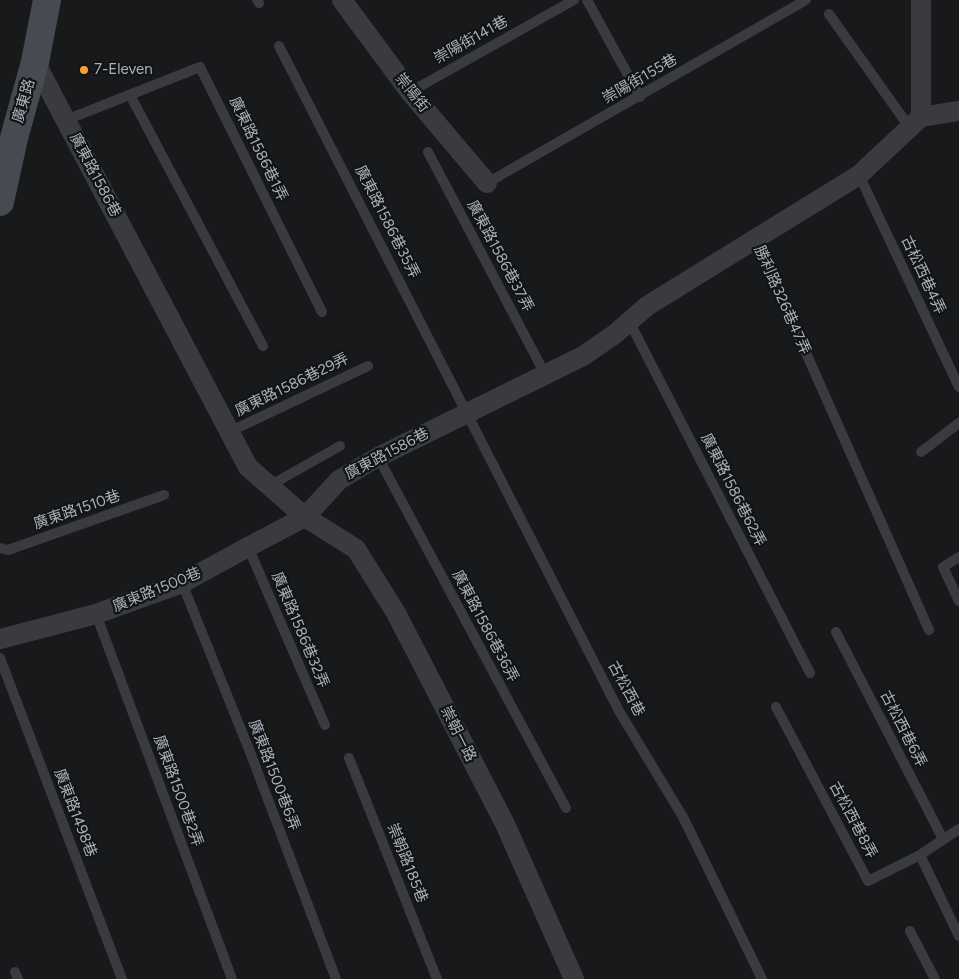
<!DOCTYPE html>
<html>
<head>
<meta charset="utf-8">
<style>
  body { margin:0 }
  canvas { display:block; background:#18191b }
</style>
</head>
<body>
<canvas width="959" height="979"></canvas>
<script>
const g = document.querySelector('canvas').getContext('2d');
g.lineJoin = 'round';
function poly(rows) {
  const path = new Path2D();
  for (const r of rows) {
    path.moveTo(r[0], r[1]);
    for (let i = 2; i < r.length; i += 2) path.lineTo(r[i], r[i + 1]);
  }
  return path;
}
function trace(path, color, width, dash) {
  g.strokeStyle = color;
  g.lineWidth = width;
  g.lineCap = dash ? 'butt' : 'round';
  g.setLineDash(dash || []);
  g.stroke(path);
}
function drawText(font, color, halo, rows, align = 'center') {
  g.font = font + ' Figtree,"Noto Sans TC",sans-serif';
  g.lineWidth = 4.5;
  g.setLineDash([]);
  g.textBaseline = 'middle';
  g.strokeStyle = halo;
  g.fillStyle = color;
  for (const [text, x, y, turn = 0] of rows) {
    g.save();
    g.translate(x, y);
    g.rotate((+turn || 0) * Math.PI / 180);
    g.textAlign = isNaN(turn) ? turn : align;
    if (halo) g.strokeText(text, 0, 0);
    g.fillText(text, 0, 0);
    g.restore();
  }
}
const lane = poly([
  [257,0,259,3],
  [587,0,640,97],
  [829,14,910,128],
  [279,46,619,711,683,817,762,979],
  [410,92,574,0],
  [130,95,263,346],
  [66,120,200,67,322,312],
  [428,152,545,374],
  [859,175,959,387],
  [487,183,806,0],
  [755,238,929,630],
  [629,321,810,673],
  [229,432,368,366],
  [921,452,959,423],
  [378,457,566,808],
  [269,486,340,446],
  [248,547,325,725],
  [0,548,8,550,164,495],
  [959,557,943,567,959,601],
  [182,583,250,752,336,979],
  [96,614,232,979],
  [836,632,943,839],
  [0,658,122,979],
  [776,707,868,881,920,855,959,829],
  [349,758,437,979],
  [920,855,959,936],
  [910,931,935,979],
  [15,972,18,979]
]);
const street = poly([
  [342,0,410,92,487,183],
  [35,62,248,467,305,517,356,549,396,613,505,824,574,979],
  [921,117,959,111],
  [0,639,96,614,182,583,248,547,305,517,339,480,378,457,583,356,615,334,647,306,859,175,921,117,921,0]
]);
const secondary = poly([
  [0,202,14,138,35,62,47,0]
]);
const markers = [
  [84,70,5,"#faa031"]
];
const streetNames = [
  ["崇陽街141巷",471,40,-29],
  ["崇陽街155巷",640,79,-30],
  ["崇陽街",412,93,51],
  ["廣東路",24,101,-74],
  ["廣東路1586巷1弄",258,149,64],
  ["廣東路1586巷",95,175,62],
  ["廣東路1586巷35弄",387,222,63],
  ["廣東路1586巷37弄",500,256,62],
  ["古松西巷4弄",923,275,65],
  ["勝利路326巷47弄",782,300,66],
  ["廣東路1586巷29弄",292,385,-26],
  ["廣東路1586巷",387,454,-28],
  ["廣東路1586巷62弄",733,490,63],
  ["廣東路1510巷",77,510,-19],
  ["廣東路1500巷",157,590,-22],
  ["廣東路1586巷36弄",485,626,62],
  ["廣東路1586巷32弄",300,630,67],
  ["古松西巷",626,689,62],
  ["古松西巷6弄",903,729,63],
  ["崇朝一路",458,734,63],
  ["廣東路1500巷6弄",274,775,69],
  ["廣東路1500巷2弄",178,791,70],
  ["廣東路1498巷",75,813,69],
  ["古松西巷8弄",853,820,62],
  ["崇朝路185巷",407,863,68]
];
const poiNames = [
  ["7-Eleven",94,70]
];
trace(lane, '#393b40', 10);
trace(street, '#393b40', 20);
trace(secondary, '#474a50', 28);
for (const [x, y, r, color] of markers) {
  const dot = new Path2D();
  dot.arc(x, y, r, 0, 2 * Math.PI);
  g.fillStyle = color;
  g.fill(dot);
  trace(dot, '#131416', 2);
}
drawText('15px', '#aab1bb', '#131416', streetNames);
drawText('15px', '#aab1bb', '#131416', poiNames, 'left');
</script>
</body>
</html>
